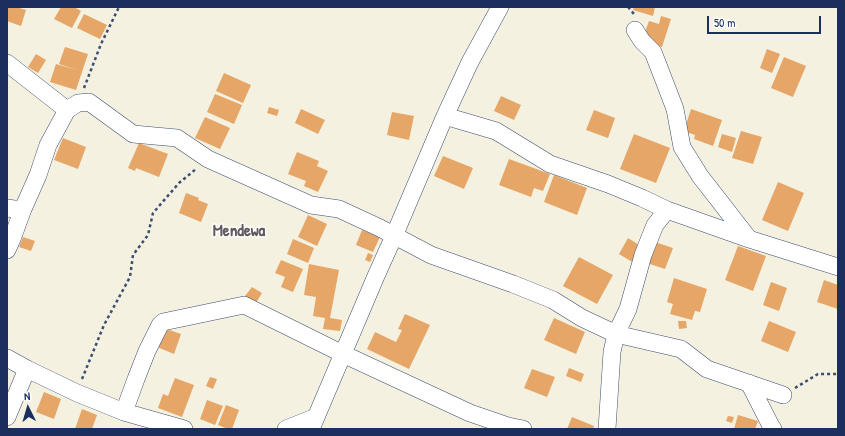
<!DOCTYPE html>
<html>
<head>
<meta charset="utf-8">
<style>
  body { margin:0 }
  #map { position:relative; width:845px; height:436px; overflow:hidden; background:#f4f1e0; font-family:"Patrick Hand",sans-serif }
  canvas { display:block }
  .frame { position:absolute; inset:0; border:8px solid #1b2f5e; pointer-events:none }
  .north { position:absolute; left:8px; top:388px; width:40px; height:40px; -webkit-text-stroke:3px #fff; paint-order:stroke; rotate:355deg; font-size:11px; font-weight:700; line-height:16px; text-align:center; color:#1b2f5e }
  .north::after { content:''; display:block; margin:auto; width:14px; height:18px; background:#1b2f5e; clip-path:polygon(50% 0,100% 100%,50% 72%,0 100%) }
  .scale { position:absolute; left:707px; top:16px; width:114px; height:18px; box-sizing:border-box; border:2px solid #1b2f5e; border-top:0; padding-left:5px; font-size:12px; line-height:14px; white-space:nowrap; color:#1b2f5e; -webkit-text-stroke:3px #fff; paint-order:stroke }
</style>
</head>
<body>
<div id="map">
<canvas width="845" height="436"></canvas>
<div class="frame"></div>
<div class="north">N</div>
<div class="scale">50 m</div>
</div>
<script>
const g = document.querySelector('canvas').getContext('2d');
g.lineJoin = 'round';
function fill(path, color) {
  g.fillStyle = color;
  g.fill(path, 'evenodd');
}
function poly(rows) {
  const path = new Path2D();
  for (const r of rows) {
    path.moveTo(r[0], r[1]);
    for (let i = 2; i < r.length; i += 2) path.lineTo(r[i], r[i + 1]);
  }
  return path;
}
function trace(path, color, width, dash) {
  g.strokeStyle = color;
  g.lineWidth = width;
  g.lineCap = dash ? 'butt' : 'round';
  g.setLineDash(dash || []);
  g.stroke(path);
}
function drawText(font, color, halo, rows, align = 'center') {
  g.font = font + ' "Patrick Hand",sans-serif';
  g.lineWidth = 3;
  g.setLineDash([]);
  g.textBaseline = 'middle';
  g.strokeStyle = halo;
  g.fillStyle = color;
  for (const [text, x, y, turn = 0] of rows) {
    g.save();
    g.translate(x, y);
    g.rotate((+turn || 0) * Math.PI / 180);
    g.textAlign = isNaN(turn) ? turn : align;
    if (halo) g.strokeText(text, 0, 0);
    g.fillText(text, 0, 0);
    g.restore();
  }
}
const building = poly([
  [7,7,16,7,26,10,21,26,7,21],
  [61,7,74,7,81,11,72,28,54,19],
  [634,7,655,7,653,16,633,10],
  [84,14,107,25,100,39,77,28],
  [661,16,671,19,662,47,642,40,649,21,659,24],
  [65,47,88,54,76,90,50,82,56,64,77,70,59,64],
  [767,49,780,54,772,73,760,68],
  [36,54,46,60,38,73,28,67],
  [784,57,806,66,793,97,771,88],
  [224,73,251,85,243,103,216,91],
  [215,94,242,105,234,124,207,112],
  [501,96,521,105,514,120,494,111],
  [269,107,279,110,277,116,267,113],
  [301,109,325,120,318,134,295,123],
  [691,109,722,120,713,146,694,139,695,135,684,131],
  [594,110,615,118,608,138,586,130],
  [392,112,414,116,409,140,387,135],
  [205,117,230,128,220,149,195,138],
  [741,131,762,137,753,164,732,158],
  [634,134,670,148,656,183,620,169],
  [722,134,736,138,732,152,718,147],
  [63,138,86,147,78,169,54,160],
  [139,143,168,154,159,177,136,168,135,171,128,168],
  [297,152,319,161,317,166,328,171,318,192,304,186,306,181,288,174],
  [443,156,473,168,464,189,434,176],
  [509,159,550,174,543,191,534,188,531,197,499,185],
  [554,175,587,188,577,215,544,202],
  [778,182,804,193,788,231,762,220],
  [186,193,199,198,198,200,208,204,201,222,179,213],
  [308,215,327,224,317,246,298,237],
  [362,230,380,237,373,252,356,245],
  [23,237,35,241,31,251,19,247],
  [628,238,644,248,634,263,619,254],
  [293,239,314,248,308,263,287,254],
  [652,241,673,248,665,269,644,262],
  [738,246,766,256,753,291,725,280],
  [368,253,373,255,370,262,365,260],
  [579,257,613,275,597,304,563,286],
  [281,260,303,269,293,292,281,287,285,277,275,273],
  [309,264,339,270,330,318,342,320,340,331,323,329,325,318,313,316,316,297,304,295],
  [674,278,707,289,700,312,695,311,692,320,670,314,673,304,667,302],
  [824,280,838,285,838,309,817,302],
  [771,282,787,288,779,311,763,305],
  [252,287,262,293,256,303,245,296],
  [405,314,430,325,409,369,367,349,375,332,396,342,402,330,398,329],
  [554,318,585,332,576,354,544,340],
  [678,321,686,321,687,328,679,329],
  [769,321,796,332,788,352,761,341],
  [164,328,181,334,174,354,157,347],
  [569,368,584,374,581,382,566,376],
  [532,369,555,377,547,397,524,388],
  [210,377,217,379,213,389,206,386],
  [175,378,194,385,182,417,158,408,163,394,168,396],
  [44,392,61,399,54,419,36,412],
  [207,400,223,406,215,425,200,419],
  [226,405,239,410,232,429,228,429,218,425],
  [82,409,97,415,92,429,75,429],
  [738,415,758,421,755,429,734,429],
  [728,416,734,417,732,423,726,421],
  [572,417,594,426,593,429,567,429]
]);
const path = poly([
  [628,7,634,14],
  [84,88,101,44,119,7],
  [82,379,104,325,130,277,133,255,148,235,153,213,179,183,196,169],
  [795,388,818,374,838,374]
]);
const street = poly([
  [635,30,642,41,653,52,665,83,675,109,682,147,700,176,749,239,838,267],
  [7,63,67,110],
  [445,116,496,131,550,164,608,184,642,198,667,210,749,239],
  [7,208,14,209,23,209],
  [7,250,12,239,23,209,38,175,48,145,67,110,78,103,89,102,133,134,177,138,208,159,311,205,339,209,380,228,431,255,513,284,553,300,582,318,616,334,681,349,707,369,783,395],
  [7,358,27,369,7,417],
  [27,369,77,393,124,412,184,429],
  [749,383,771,426,773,429],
  [124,412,136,379,147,351,160,325,163,322,244,305,343,354,470,413,508,426,523,429],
  [286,429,316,417],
  [311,429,376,276,394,236,445,116,470,62,500,7],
  [607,429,612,352,616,334,628,309,643,255,655,225,667,210]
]);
const districtNames = [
  ["Mendewa",239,231]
];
fill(building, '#e5a667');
trace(street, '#3c4c72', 18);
trace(path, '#3c4c72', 2.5, [3, 3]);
trace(street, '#fff', 17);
drawText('bold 17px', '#625961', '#fff', districtNames);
</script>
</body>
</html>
